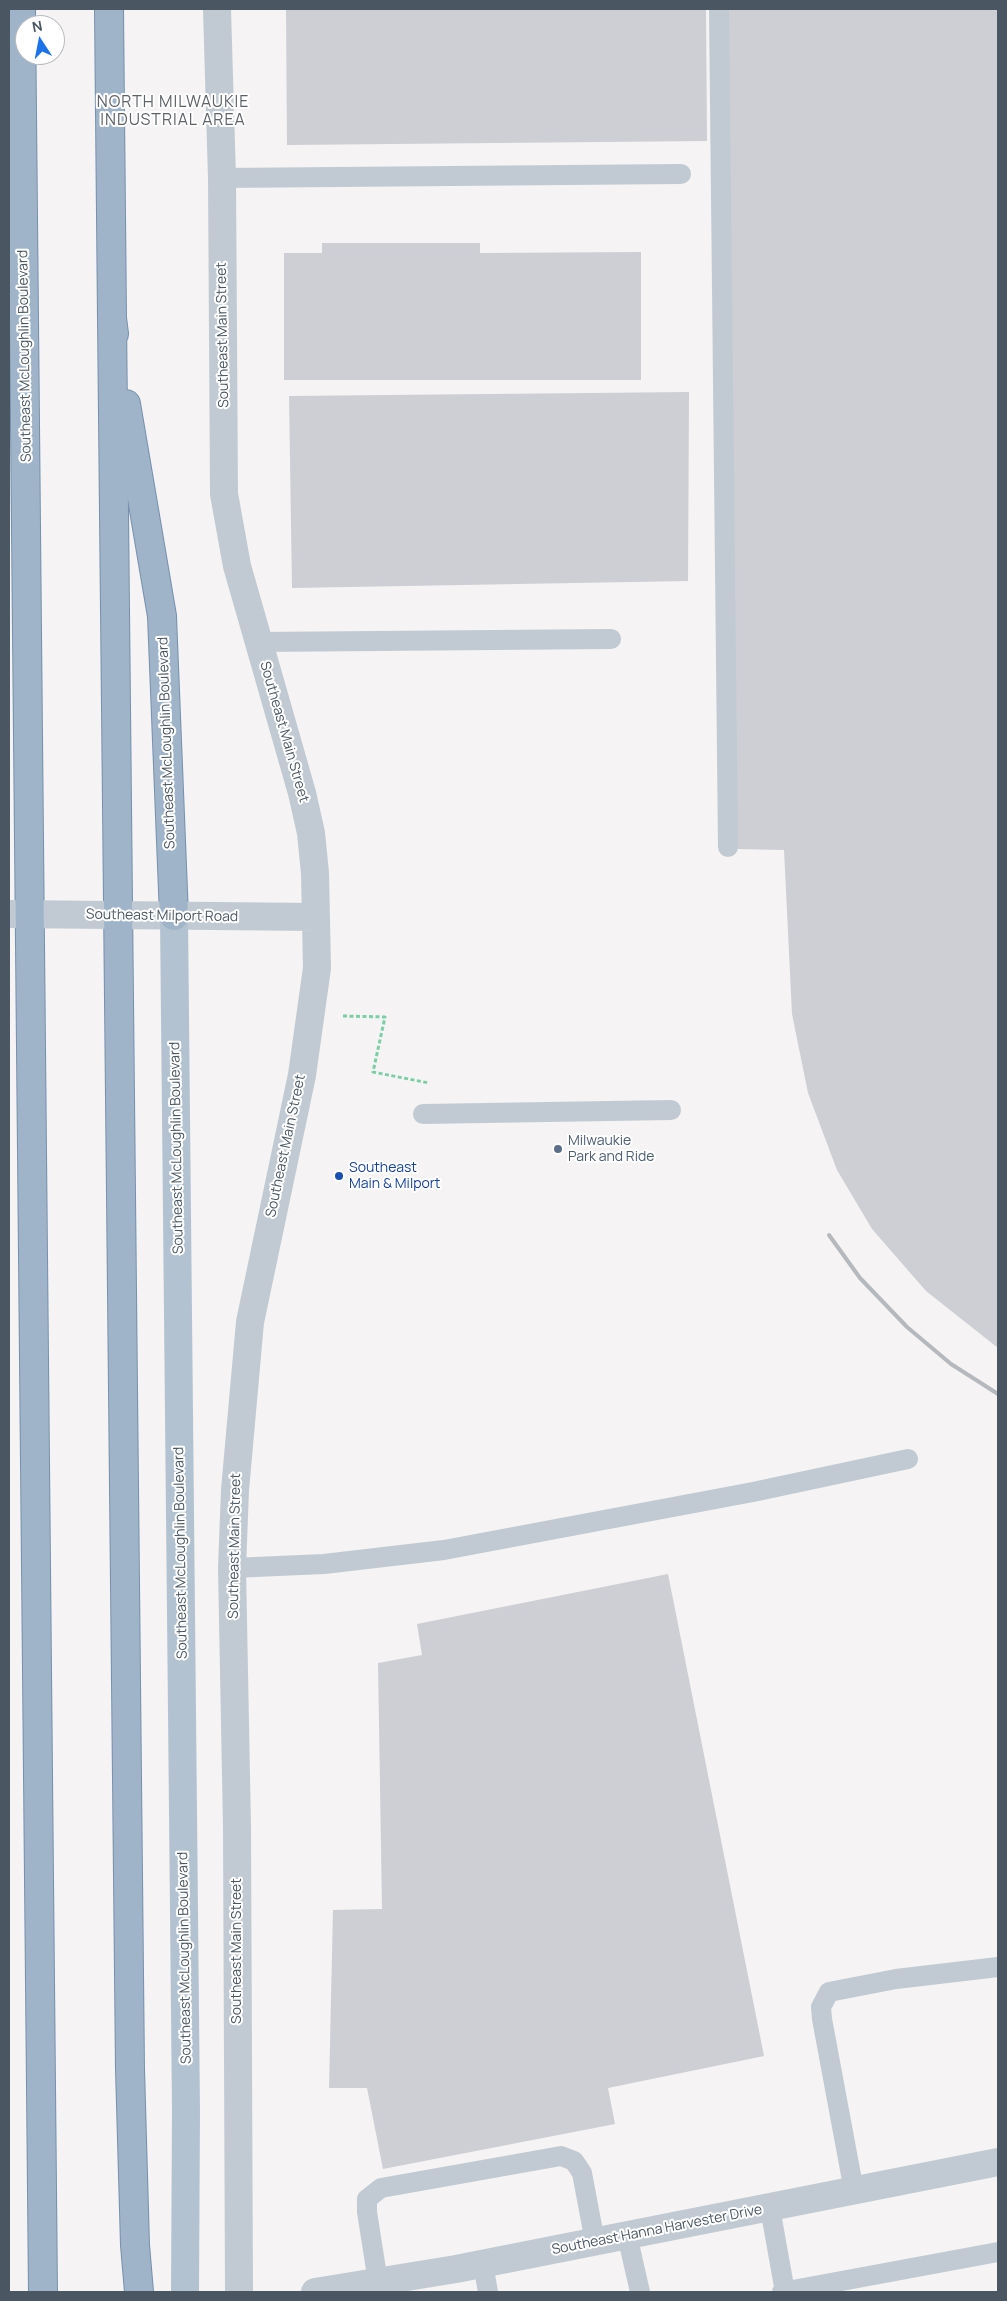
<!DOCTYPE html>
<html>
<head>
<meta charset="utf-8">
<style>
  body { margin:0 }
  #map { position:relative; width:1007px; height:2301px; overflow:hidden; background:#f5f3f3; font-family:Manrope,sans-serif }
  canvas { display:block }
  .frame { position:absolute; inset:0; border:10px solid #4a5661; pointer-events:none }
  .north { position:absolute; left:15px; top:15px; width:50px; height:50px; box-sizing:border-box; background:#fff; border:1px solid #b7bbc0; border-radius:50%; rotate:349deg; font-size:14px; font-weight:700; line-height:20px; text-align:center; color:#4a5661 }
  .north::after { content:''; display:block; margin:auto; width:18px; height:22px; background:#1a73e8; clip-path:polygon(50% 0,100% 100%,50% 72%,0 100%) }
</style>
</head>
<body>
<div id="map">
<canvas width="1007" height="2301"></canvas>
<div class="frame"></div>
<div class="north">N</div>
</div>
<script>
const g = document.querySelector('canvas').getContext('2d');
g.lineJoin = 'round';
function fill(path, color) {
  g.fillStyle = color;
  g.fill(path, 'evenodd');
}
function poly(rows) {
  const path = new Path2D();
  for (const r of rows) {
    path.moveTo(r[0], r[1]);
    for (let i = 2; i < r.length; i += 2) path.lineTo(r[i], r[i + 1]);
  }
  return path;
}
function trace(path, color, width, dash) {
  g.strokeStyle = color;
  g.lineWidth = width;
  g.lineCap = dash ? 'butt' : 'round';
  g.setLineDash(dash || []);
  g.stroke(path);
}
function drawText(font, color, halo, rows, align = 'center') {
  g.font = font + ' Manrope,sans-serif';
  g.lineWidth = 4;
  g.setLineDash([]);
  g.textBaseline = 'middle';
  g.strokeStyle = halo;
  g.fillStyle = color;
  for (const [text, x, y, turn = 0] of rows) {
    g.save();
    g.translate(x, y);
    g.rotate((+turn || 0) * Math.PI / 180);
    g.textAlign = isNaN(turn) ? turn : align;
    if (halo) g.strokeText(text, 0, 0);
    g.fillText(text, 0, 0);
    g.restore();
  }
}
const building = poly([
  [286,9,706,9,707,141,287,145],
  [727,9,998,9,998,1348,926,1291,872,1229,837,1170,808,1093,792,1014,784,850,736,849],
  [322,243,480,243,480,253,641,252,641,380,284,380,284,253,322,253],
  [689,392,688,581,292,588,289,396],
  [668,1574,764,2056,608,2088,615,2124,383,2169,367,2088,329,2088,333,1910,382,1909,378,1663,422,1655,417,1624]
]);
const path = poly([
  [343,1016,385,1017,373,1072,429,1083]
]);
const service = poly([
  [719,9,728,847],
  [222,178,681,174],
  [258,642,611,639],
  [423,1114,671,1110],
  [232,1568,324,1564,444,1550,753,1492,908,1459],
  [854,2191,822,2019,821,2007,829,1992,896,1979,998,1967],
  [770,2208,785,2292],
  [627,2235,640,2292],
  [483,2264,488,2292],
  [378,2282,367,2212,367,2199,381,2188,561,2156,574,2161,582,2173,595,2242],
  [782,2292,998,2252]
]);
const minor = poly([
  [315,2292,456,2269,998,2162]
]);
const tertiary = poly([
  [217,9,222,178,224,494,237,566,302,793,311,833,315,873,317,968,302,1075,250,1322,235,1490,232,1568,237,1827,239,2292],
  [9,914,316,917]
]);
const primary = poly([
  [174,916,186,2110,185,2292]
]);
const trunk = poly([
  [21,9,43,2292],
  [109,9,112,318,114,334],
  [112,318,130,2069,135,2245,139,2292],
  [126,404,162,616,174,916]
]);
const rail = poly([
  [829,1235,860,1278,907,1327,951,1364,998,1394]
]);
const markers = [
  [558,1149,5,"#5c6f8a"],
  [339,1176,5,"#1a4fb4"]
];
const streetNames = [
  ["Southeast Main Street",223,335,-91],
  ["Southeast McLoughlin Boulevard",25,356,-91],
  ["Southeast Main Street",284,732,74],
  ["Southeast McLoughlin Boulevard",167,743,-92],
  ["Southeast Milport Road",162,916,1],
  ["Southeast Main Street",286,1146,-78],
  ["Southeast McLoughlin Boulevard",177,1148,-91],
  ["Southeast Main Street",235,1546,-89],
  ["Southeast McLoughlin Boulevard",181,1553,-91],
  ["Southeast Main Street",237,1951,-90],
  ["Southeast McLoughlin Boulevard",185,1958,-91],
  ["Southeast Hanna Harvester Drive",657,2230,-11]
];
const serviceNames = [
  ["Milwaukie",568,1141],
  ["Park and Ride",568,1157]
];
const transitNames = [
  ["Southeast",349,1168],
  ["Main & Milport",349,1184]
];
const quarterNames = [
  ["NORTH MILWAUKIE",173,103],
  ["INDUSTRIAL AREA",173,121]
];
fill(building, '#cdcfd5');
trace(trunk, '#7690ad', 30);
trace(path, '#7ad0a6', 3, [4, 2.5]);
trace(service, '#c1cad2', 20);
trace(minor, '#c1cad2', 28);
trace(tertiary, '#c1cad2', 28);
trace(primary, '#b3c2d1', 28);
trace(trunk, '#9fb4c9', 28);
trace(rail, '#b5b8bd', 4);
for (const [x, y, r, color] of markers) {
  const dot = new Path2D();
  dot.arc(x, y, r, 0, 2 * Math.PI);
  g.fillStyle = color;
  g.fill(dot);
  trace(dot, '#fff', 2);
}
drawText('14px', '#4a5661', '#fff', streetNames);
drawText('14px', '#4e5e75', '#fff', serviceNames, 'left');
drawText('14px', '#164399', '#fff', transitNames, 'left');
g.letterSpacing = '1px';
drawText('16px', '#5f6368', '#fff', quarterNames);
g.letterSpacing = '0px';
</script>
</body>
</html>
